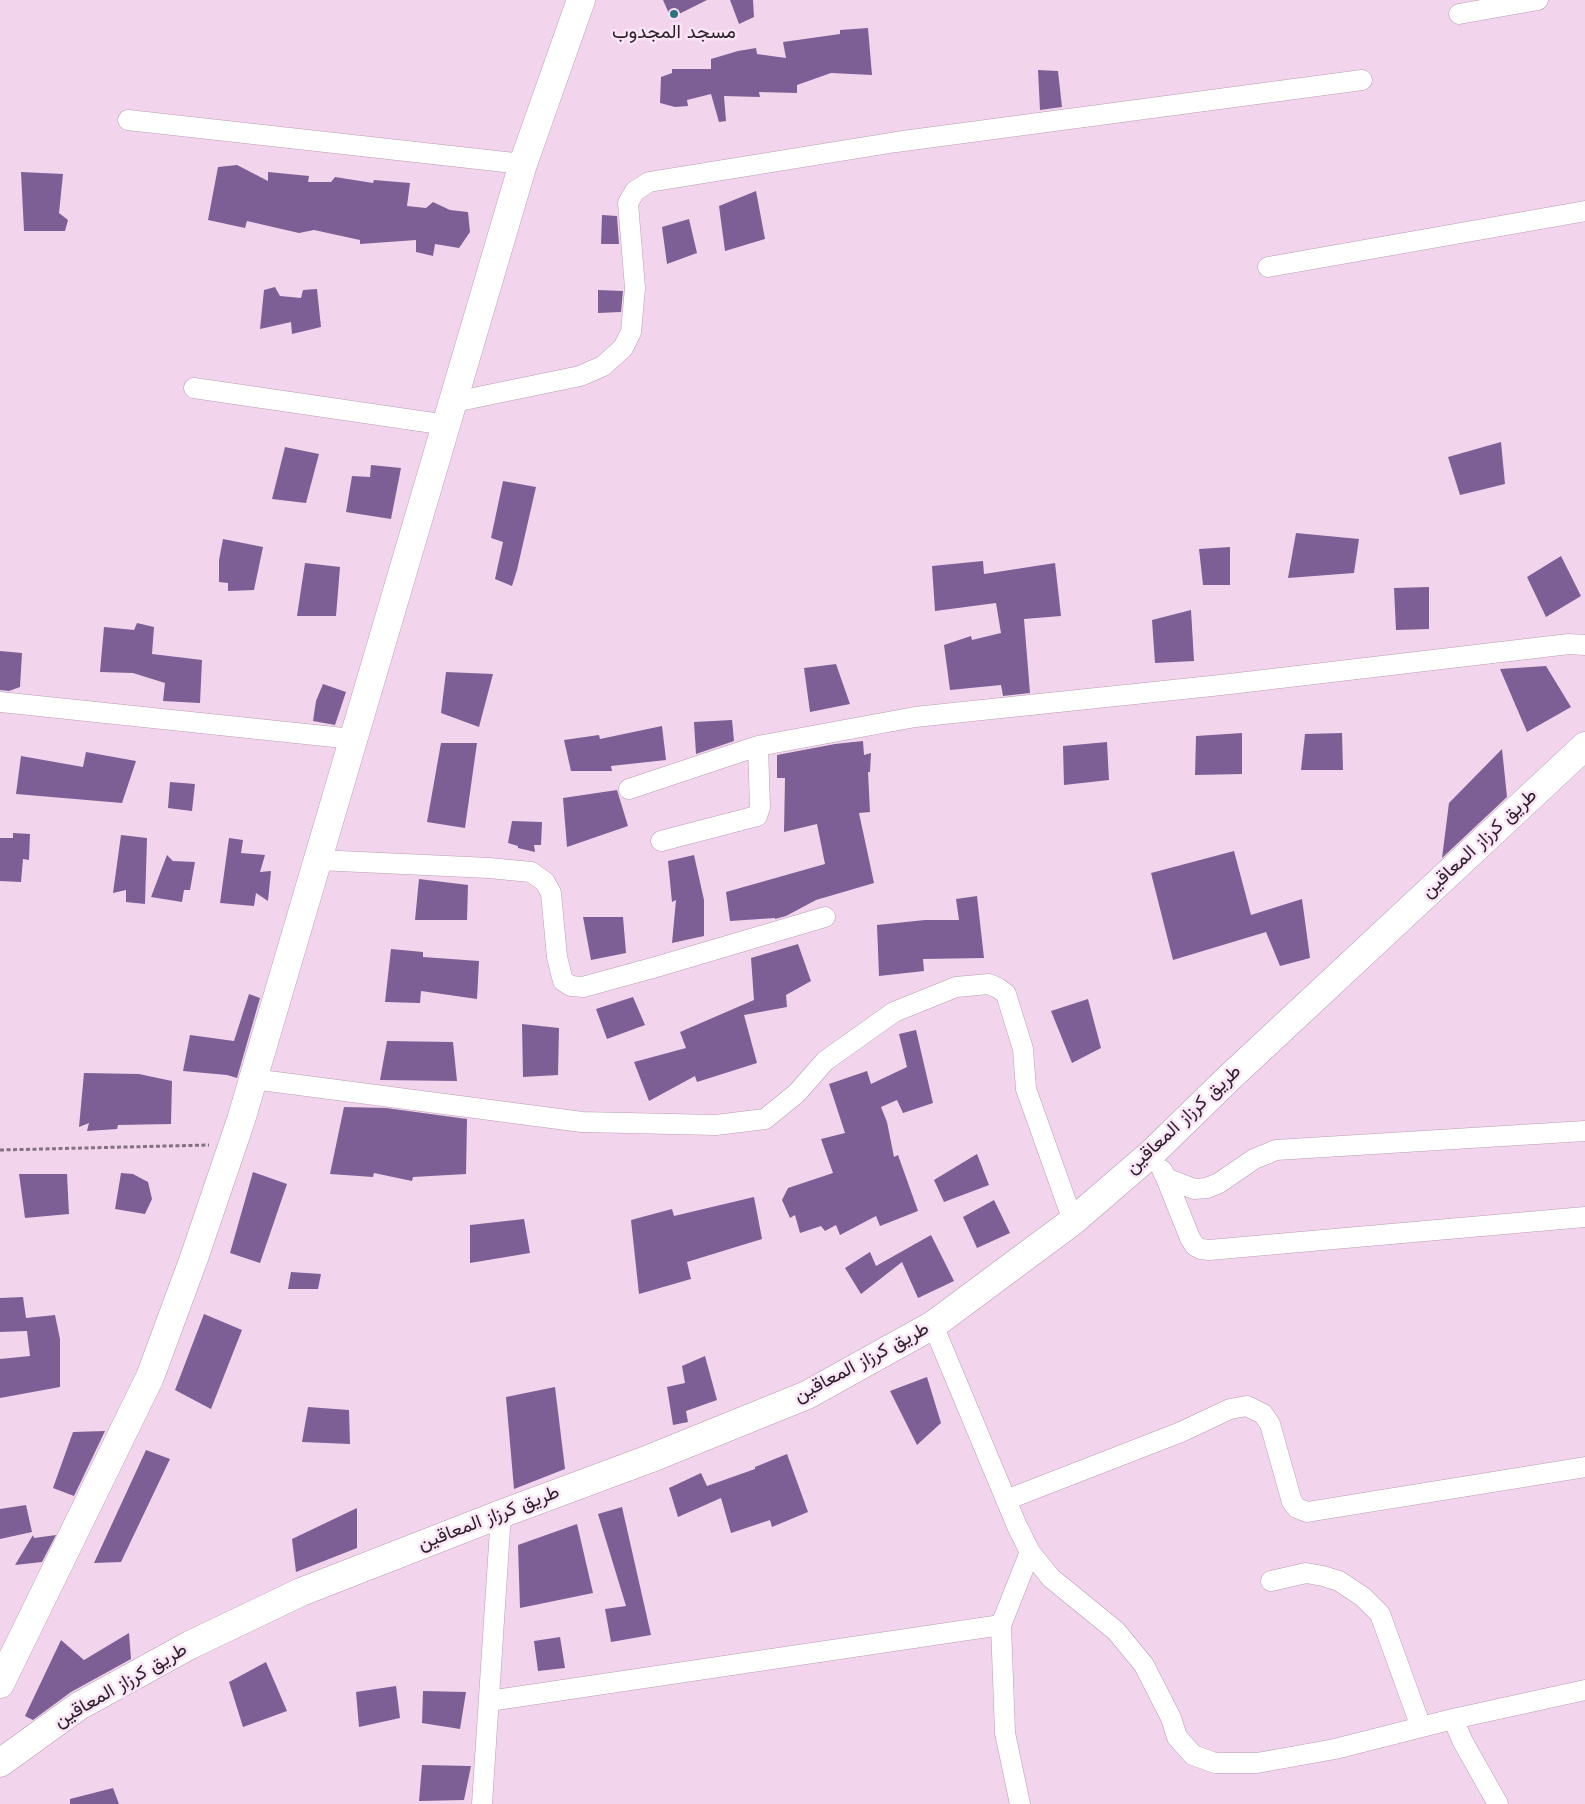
<!DOCTYPE html>
<html>
<head>
<meta charset="utf-8">
<style>
  body { margin:0 }
  canvas { display:block; background:#f2d5ec }
</style>
</head>
<body>
<canvas width="1585" height="1804"></canvas>
<script>
const g = document.querySelector('canvas').getContext('2d');
g.lineJoin = 'round';
function fill(path, color) {
  g.fillStyle = color;
  g.fill(path, 'evenodd');
}
function poly(rows) {
  const path = new Path2D();
  for (const r of rows) {
    path.moveTo(r[0], r[1]);
    for (let i = 2; i < r.length; i += 2) path.lineTo(r[i], r[i + 1]);
  }
  return path;
}
function trace(path, color, width, dash) {
  g.strokeStyle = color;
  g.lineWidth = width;
  g.lineCap = dash ? 'butt' : 'round';
  g.setLineDash(dash || []);
  g.stroke(path);
}
function drawText(font, color, halo, rows, align = 'center') {
  g.font = font + ' Jost,Vazirmatn,sans-serif';
  g.lineWidth = 5;
  g.setLineDash([]);
  g.textBaseline = 'middle';
  g.strokeStyle = halo;
  g.fillStyle = color;
  for (const [text, x, y, turn = 0] of rows) {
    g.save();
    g.translate(x, y);
    g.rotate((+turn || 0) * Math.PI / 180);
    g.textAlign = isNaN(turn) ? turn : align;
    if (halo) g.strokeText(text, 0, 0);
    g.fillText(text, 0, 0);
    g.restore();
  }
}
const building = poly([
  [663,0,707,0,671,18],
  [730,0,753,0,754,17,739,24],
  [868,28,872,75,831,73,797,85,797,93,759,92,760,97,724,96,726,121,719,122,711,94,687,100,688,106,675,107,660,103,661,77,672,73,672,69,711,69,711,59,738,51,756,48,757,54,786,58,783,42,840,34,840,30],
  [1038,70,1058,71,1062,107,1040,110],
  [237,165,268,181,268,172,309,176,308,182,331,182,335,177,373,183,374,180,410,183,407,206,426,208,433,202,450,210,468,212,470,232,459,248,435,244,433,256,416,252,416,240,360,244,360,240,314,230,299,233,247,221,245,228,208,220,218,167],
  [21,172,63,174,59,213,68,220,65,231,24,231],
  [756,191,765,239,725,251,719,206],
  [602,215,617,216,619,244,601,244],
  [689,219,697,253,667,264,662,227],
  [275,287,280,296,301,298,303,290,317,289,321,327,292,334,291,322,260,329,264,290],
  [598,290,623,291,621,312,598,313],
  [1501,442,1505,484,1460,495,1448,457],
  [285,447,319,454,306,503,272,499],
  [371,465,401,468,391,519,346,512,352,476,370,477],
  [503,481,536,487,517,570,512,586,495,579,503,542,491,538],
  [1296,533,1359,539,1354,573,1288,578],
  [223,539,263,547,254,590,228,591,228,583,219,582,219,560],
  [1230,547,1230,585,1203,585,1199,549],
  [1561,556,1581,596,1546,617,1527,577],
  [983,561,984,574,1055,563,1061,616,1024,619,1030,693,1003,696,1001,685,950,690,944,645,971,636,972,640,1001,633,996,603,935,611,932,566],
  [305,563,340,567,336,616,297,616],
  [1429,587,1429,629,1396,630,1394,588],
  [1191,610,1194,661,1155,663,1152,620],
  [137,623,154,627,152,654,202,660,200,703,163,701,165,683,133,673,100,672,104,627,134,630],
  [0,651,22,653,20,687,9,691,0,690],
  [836,664,850,704,810,712,804,668],
  [1546,666,1571,707,1527,732,1500,669],
  [446,672,493,674,479,727,441,713],
  [323,684,346,692,335,725,313,721,316,701],
  [732,720,734,741,696,754,694,722],
  [662,726,666,760,611,766,612,771,571,771,564,740,599,735,600,739],
  [1242,733,1242,774,1195,775,1196,736],
  [1342,733,1343,770,1301,770,1305,734],
  [863,741,864,755,871,753,870,772,868,772,870,812,859,813,874,883,816,900,786,916,775,919,775,918,730,921,726,892,825,864,817,824,784,832,785,778,777,778,777,755,835,744],
  [1107,742,1109,780,1064,785,1063,746],
  [441,743,477,743,465,828,427,822],
  [1502,749,1507,797,1442,858,1449,803],
  [86,752,136,761,122,803,16,794,21,756,83,767],
  [170,782,195,784,192,811,168,808],
  [617,790,628,826,567,847,563,798],
  [512,821,542,822,541,845,534,845,535,852,518,848,518,846,508,843],
  [13,833,30,834,29,860,23,859,21,882,0,881,0,838,13,838],
  [121,835,147,838,145,904,126,902,126,890,113,893],
  [229,838,243,840,241,853,265,855,260,872,271,871,268,901,256,893,254,906,220,903],
  [1234,851,1251,915,1302,899,1310,958,1280,966,1266,932,1173,960,1151,873],
  [167,855,173,861,195,862,190,890,184,890,182,902,151,897],
  [694,855,704,900,704,936,672,943,676,900,672,902,668,861],
  [419,879,468,885,467,920,415,920],
  [977,896,984,958,923,959,924,971,879,976,877,925,925,920,959,920,956,899],
  [583,917,623,917,626,953,591,960],
  [798,944,811,981,786,995,787,1007,744,1015,757,1063,697,1082,695,1076,649,1101,634,1062,686,1048,680,1032,754,1000,751,958],
  [391,949,423,952,423,957,479,961,477,999,421,991,420,1003,385,1002],
  [249,994,260,998,237,1078,227,1075,183,1071,190,1035,234,1041],
  [633,997,645,1025,607,1039,596,1009],
  [1088,999,1101,1048,1072,1063,1051,1011],
  [522,1024,559,1028,558,1075,523,1077],
  [916,1030,933,1103,903,1113,897,1100,881,1107,887,1122,894,1157,898,1155,918,1211,880,1226,876,1216,840,1235,836,1225,825,1231,821,1226,800,1233,795,1215,790,1218,782,1200,788,1188,833,1173,821,1139,845,1133,829,1084,867,1071,871,1084,907,1067,899,1034],
  [387,1041,453,1042,457,1081,380,1080],
  [84,1073,139,1074,172,1081,171,1124,118,1125,117,1129,87,1131,89,1123,79,1127],
  [344,1107,386,1108,467,1119,466,1174,413,1177,412,1181,374,1173,373,1177,330,1174],
  [977,1154,989,1185,944,1202,934,1180],
  [253,1172,287,1184,260,1263,230,1253],
  [121,1173,133,1174,148,1182,152,1199,145,1214,115,1209],
  [19,1174,67,1174,69,1214,25,1218],
  [754,1197,762,1239,687,1262,691,1279,639,1294,631,1220,672,1209,674,1216],
  [994,1200,1010,1233,977,1248,963,1217],
  [524,1219,530,1253,470,1263,470,1225],
  [931,1235,954,1281,918,1298,902,1262,861,1294,845,1268,870,1252,876,1266],
  [291,1272,321,1274,318,1289,288,1289],
  [23,1297,26,1318,55,1315,60,1339,60,1387,0,1398,0,1359,30,1356,27,1331,0,1332,0,1298],
  [204,1314,242,1330,211,1409,175,1390],
  [705,1356,717,1400,686,1411,688,1422,673,1425,667,1387,685,1383,682,1366],
  [927,1377,941,1423,917,1445,890,1391],
  [555,1387,565,1469,514,1489,506,1397],
  [308,1407,349,1410,350,1444,302,1442],
  [105,1431,74,1496,53,1488,73,1432],
  [146,1450,170,1459,121,1562,94,1563],
  [787,1454,808,1512,772,1527,770,1520,731,1533,721,1498,678,1517,669,1488,701,1473,707,1486,755,1469,755,1467],
  [26,1505,32,1532,0,1539,0,1509],
  [622,1507,651,1635,611,1642,605,1609,626,1606,598,1514],
  [357,1508,357,1548,296,1572,292,1539],
  [577,1524,593,1593,520,1608,518,1545],
  [33,1535,34,1538,56,1535,42,1562,15,1565],
  [129,1633,131,1659,71,1692,33,1720,25,1716,61,1640,84,1660],
  [560,1637,565,1668,538,1671,534,1641],
  [266,1662,287,1711,243,1727,229,1682],
  [396,1686,400,1718,359,1727,356,1692],
  [423,1691,466,1692,460,1729,422,1723],
  [422,1765,471,1766,464,1800,419,1801],
  [113,1788,119,1804,70,1804,70,1799]
]);
const path = poly([
  [0,1150,209,1145]
]);
const street = poly([
  [1459,14,1538,0],
  [128,120,523,164],
  [1268,267,1585,211],
  [194,388,447,425],
  [454,402,580,376,603,366,623,348,631,332,635,288,628,203,635,191,649,182,896,142,1362,80],
  [0,702,353,739],
  [629,789,758,746,915,717,1221,685,1569,644,1585,645],
  [661,841,757,816,760,807,758,746],
  [318,860,489,868,531,872,545,882,551,893,557,957,563,981,571,986,583,987,656,967,825,917],
  [253,1079,582,1122,716,1125,765,1119,797,1093,825,1061,894,1012,956,987,989,984,998,988,1006,994,1023,1049,1026,1089,1073,1221],
  [1162,1170,1166,1178,1194,1189,1207,1188,1219,1183,1254,1159,1276,1150,1585,1131],
  [1166,1178,1190,1238,1195,1246,1201,1249,1209,1250,1585,1217],
  [933,1325,1017,1526,1030,1552,1051,1578,1116,1631,1144,1665,1171,1718,1177,1737,1193,1755,1215,1763,1257,1763,1335,1749,1453,1719,1463,1742,1498,1804],
  [1006,1500,1181,1432,1230,1409,1247,1406,1263,1414,1270,1424,1292,1502,1297,1508,1307,1512,1585,1467],
  [1271,1581,1306,1573,1323,1576,1339,1581,1363,1597,1380,1614,1421,1727],
  [489,1701,1001,1625],
  [1453,1719,1585,1690],
  [482,1804,501,1514],
  [1020,1804,1005,1733,1001,1625,1030,1552]
]);
const secondary = poly([
  [0,1684,150,1377,194,1258,241,1120,523,164,581,0],
  [0,1763,79,1706,190,1645,301,1592,501,1514,649,1459,807,1395,933,1325,1073,1221,1153,1152,1229,1078,1585,746]
]);
const markers = [
  [674,14,5,"#2e7282"]
];
const poiNames = [
  ["مسجد المجدوب",674,33]
];
const streetNames = [
  ["طريق كرزاز المعاقين",1480,844,-43],
  ["طريق كرزاز المعاقين",1184,1120,-43],
  ["طريق كرزاز المعاقين",862,1363,-28],
  ["طريق كرزاز المعاقين",489,1519,-21],
  ["طريق كرزاز المعاقين",121,1686,-30]
];
fill(building, '#7d5f95');
trace(street, '#b99db3', 21);
trace(secondary, '#b99db3', 29);
trace(path, '#847180', 3, [4, 2.5]);
trace(street, '#fff', 20);
trace(secondary, '#fff', 28);
for (const [x, y, r, color] of markers) {
  const dot = new Path2D();
  dot.arc(x, y, r, 0, 2 * Math.PI);
  g.fillStyle = color;
  g.fill(dot);
  trace(dot, '#fce4f7', 2);
}
drawText('19px', '#2a1f28', '#fce4f7', poiNames);
drawText('19px', '#2a1f28', '#fce4f7', streetNames);
</script>
</body>
</html>
